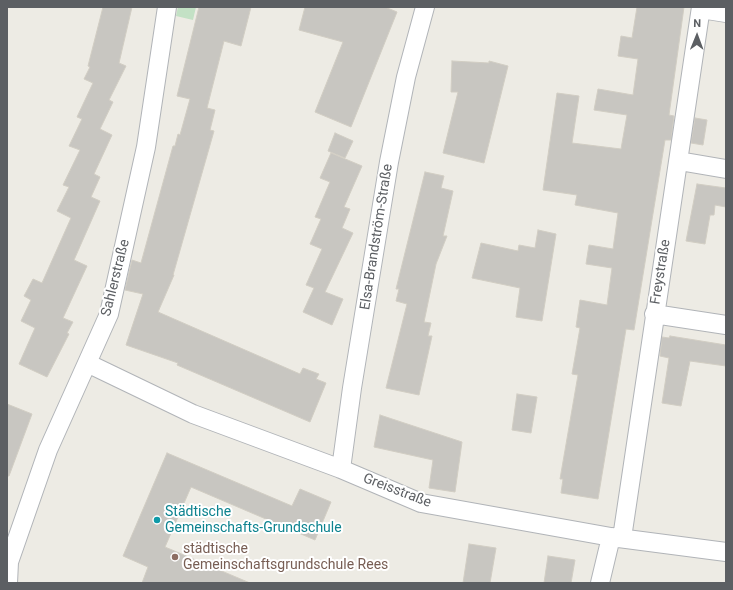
<!DOCTYPE html>
<html>
<head>
<meta charset="utf-8">
<style>
  body { margin:0 }
  #map { position:relative; width:733px; height:590px; overflow:hidden; background:#edebe4; font-family:Roboto,sans-serif }
  canvas { display:block }
  .frame { position:absolute; inset:0; border:8px solid #5c5f63; pointer-events:none }
  .north { position:absolute; left:677px; top:16px; width:40px; height:40px; -webkit-text-stroke:3px #fff; paint-order:stroke; rotate:1deg; font-size:11px; font-weight:700; line-height:16px; text-align:center; color:#5c5f63 }
  .north::after { content:''; display:block; margin:auto; width:14px; height:18px; background:#5c5f63; clip-path:polygon(50% 0,100% 100%,50% 72%,0 100%) }
</style>
</head>
<body>
<div id="map">
<canvas width="733" height="590"></canvas>
<div class="frame"></div>
<div class="north">N</div>
</div>
<script>
const g = document.querySelector('canvas').getContext('2d');
g.lineJoin = 'round';
function fill(path, color) {
  g.fillStyle = color;
  g.fill(path, 'evenodd');
}
function poly(rows) {
  const path = new Path2D();
  for (const r of rows) {
    path.moveTo(r[0], r[1]);
    for (let i = 2; i < r.length; i += 2) path.lineTo(r[i], r[i + 1]);
  }
  return path;
}
function trace(path, color, width, dash) {
  g.strokeStyle = color;
  g.lineWidth = width;
  g.lineCap = dash ? 'butt' : 'round';
  g.setLineDash(dash || []);
  g.stroke(path);
}
function drawText(font, color, halo, rows, align = 'center') {
  g.font = font + ' Roboto,sans-serif';
  g.lineWidth = 4;
  g.setLineDash([]);
  g.textBaseline = 'middle';
  g.strokeStyle = halo;
  g.fillStyle = color;
  for (const [text, x, y, turn = 0] of rows) {
    g.save();
    g.translate(x, y);
    g.rotate((+turn || 0) * Math.PI / 180);
    g.textAlign = isNaN(turn) ? turn : align;
    if (halo) g.strokeText(text, 0, 0);
    g.fillText(text, 0, 0);
    g.restore();
  }
}
const green = poly([
  [178,7,196,7,193,20,176,16]
]);
const building = poly([
  [103,7,132,7,119,63,126,66,109,100,113,102,100,129,112,135,94,174,100,177,91,197,100,201,74,260,87,266,63,318,73,322,67,333,69,334,47,377,19,364,35,328,21,321,31,300,24,296,33,279,42,283,71,218,57,211,69,187,63,185,80,150,69,146,82,119,77,117,93,83,84,79,90,67,88,66,103,7],
  [199,7,251,7,241,46,224,41,207,108,215,110,210,130,214,131,173,275,174,275,158,312,300,374,303,368,319,374,316,379,326,383,310,422,177,365,178,363,126,345,143,294,125,290,132,260,141,263,173,146,175,146,178,134,180,135,190,99,177,96,199,7],
  [305,7,385,7,397,12,351,127,315,112,343,42,299,30,305,7],
  [637,7,684,7,669,115,674,116,671,140,665,140,634,330,626,329,598,499,561,493,563,479,560,479,578,375,572,374,580,328,576,327,580,300,607,305,612,268,586,264,589,245,613,249,618,213,575,205,577,195,543,190,557,93,579,96,572,143,621,149,627,115,594,110,598,89,633,95,638,59,618,56,621,36,632,38,637,7],
  [452,61,489,63,489,61,508,66,484,163,443,153,458,92,451,92,452,61],
  [695,118,707,120,703,145,691,143,695,118],
  [335,133,353,141,345,158,328,151,335,133],
  [331,153,362,166,344,207,350,209,342,228,353,233,325,292,343,299,332,325,303,312,314,288,306,285,322,249,310,244,321,219,315,217,330,182,320,178,331,153],
  [425,172,444,176,441,188,453,191,443,236,447,236,436,264,424,322,431,323,428,336,432,336,419,395,386,388,407,304,396,301,399,289,396,289,425,172],
  [697,184,726,188,726,207,715,205,714,215,710,215,705,244,686,241,697,184],
  [538,230,556,234,542,321,516,317,520,288,472,278,481,243,518,251,519,245,535,248,538,230],
  [670,336,726,345,726,366,690,361,681,406,662,403,669,358,660,356,662,337,669,338,670,336],
  [517,394,537,397,531,433,512,430,517,394],
  [7,404,32,414,9,476,7,476,7,404],
  [380,415,462,442,455,492,429,488,433,460,374,447,380,415],
  [167,453,292,506,300,489,331,502,315,540,191,487,165,547,250,583,142,583,148,567,123,556,167,453],
  [469,544,496,548,490,583,463,583,469,544],
  [548,556,575,560,571,583,544,583,548,556]
]);
const street = poly([
  [701,9,726,13],
  [679,161,726,169],
  [654,314,726,325],
  [87,363,193,414,341,469,421,503,611,537,726,552],
  [341,469,352,388,389,162,406,77,425,7],
  [622,538,701,7],
  [8,583,9,562,48,450,109,314,146,147,167,7],
  [600,583,611,537]
]);
const markers = [
  [157,520,4,"#0f9aa8"],
  [175,557,4,"#8d6e63"]
];
const streetNames = [
  ["Elsa-Brandström-Straße",377,237,-81],
  ["Freystraße",661,272,-81],
  ["Sahlerstraße",116,278,-76],
  ["Greisstraße",397,491,21]
];
const cultureNames = [
  ["Städtische",165,512],
  ["Gemeinschafts-Grundschule",165,528]
];
const educationNames = [
  ["städtische",183,549],
  ["Gemeinschaftsgrundschule Rees",183,565]
];
fill(green, '#c3e1c5');
fill(building, '#c8c6c1');
trace(building, '#d1cdc3', 1);
trace(street, '#b1b4b8', 20);
trace(street, '#fff', 18);
for (const [x, y, r, color] of markers) {
  const dot = new Path2D();
  dot.arc(x, y, r, 0, 2 * Math.PI);
  g.fillStyle = color;
  g.fill(dot);
  trace(dot, '#fff', 1.5);
}
drawText('14px', '#5c5f63', '#fff', streetNames);
drawText('14px', '#0d838f', '#fff', cultureNames, 'left');
drawText('14px', '#785e54', '#fff', educationNames, 'left');
</script>
</body>
</html>
